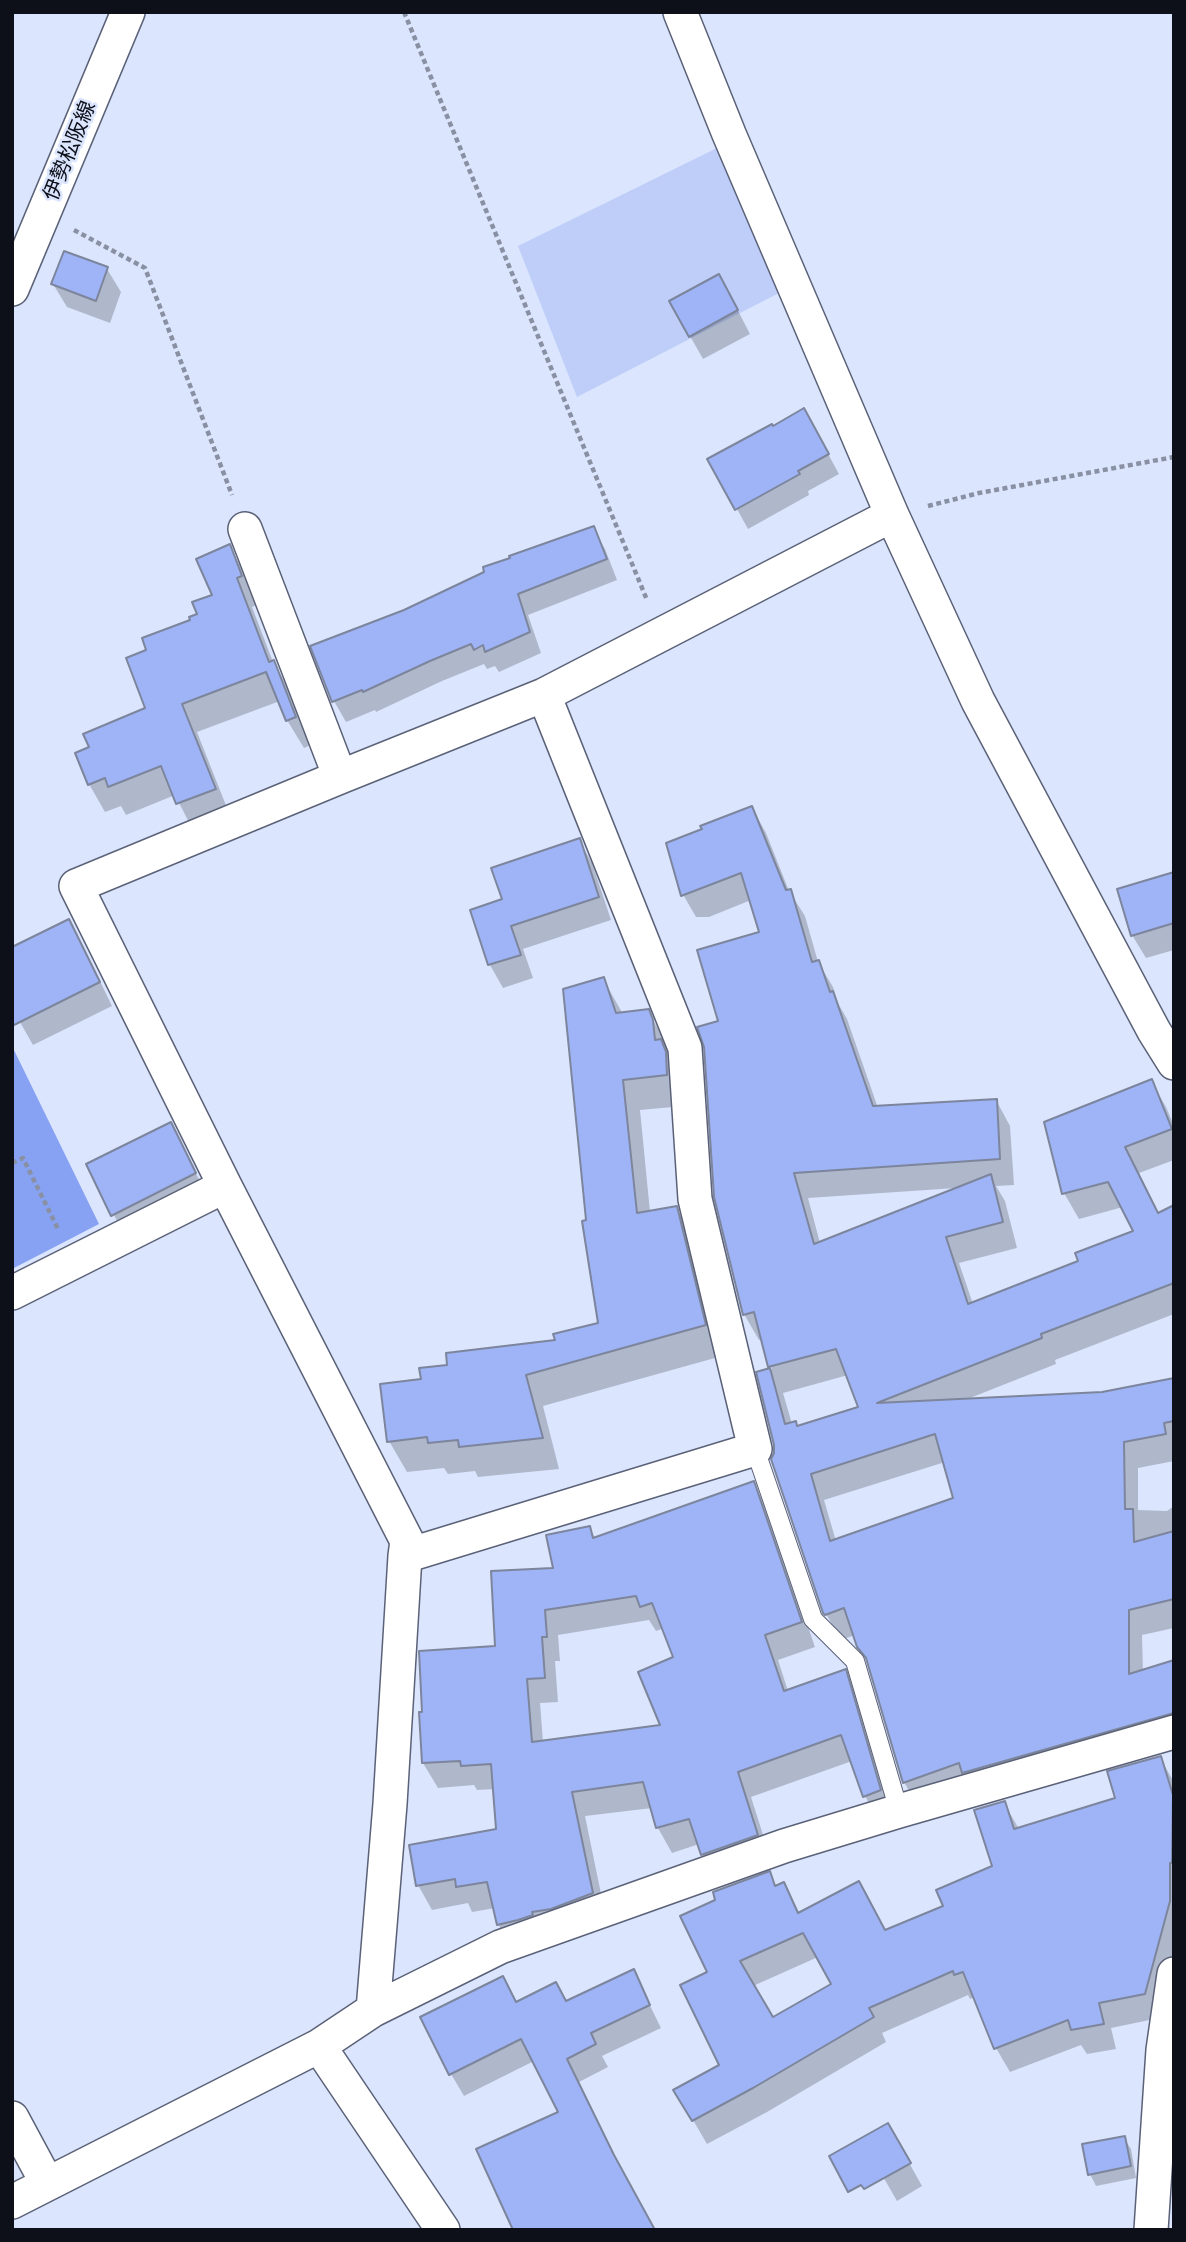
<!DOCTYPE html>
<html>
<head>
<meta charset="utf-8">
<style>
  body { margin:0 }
  #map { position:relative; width:1186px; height:2242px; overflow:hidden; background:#dbe5fe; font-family:"PT Sans",sans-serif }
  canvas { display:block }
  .frame { position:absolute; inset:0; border:14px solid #0d1019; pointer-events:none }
</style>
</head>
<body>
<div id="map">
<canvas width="1186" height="2242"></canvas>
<div class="frame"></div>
</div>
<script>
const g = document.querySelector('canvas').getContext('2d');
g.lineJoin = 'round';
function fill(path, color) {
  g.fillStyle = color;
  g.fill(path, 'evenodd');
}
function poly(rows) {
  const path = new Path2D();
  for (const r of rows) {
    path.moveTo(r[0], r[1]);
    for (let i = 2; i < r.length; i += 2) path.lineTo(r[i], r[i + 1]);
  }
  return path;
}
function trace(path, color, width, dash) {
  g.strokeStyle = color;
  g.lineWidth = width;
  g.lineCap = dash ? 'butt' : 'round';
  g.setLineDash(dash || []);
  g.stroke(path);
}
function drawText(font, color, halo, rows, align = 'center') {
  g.font = font + ' "PT Sans","Noto Sans JP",sans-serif';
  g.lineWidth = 5;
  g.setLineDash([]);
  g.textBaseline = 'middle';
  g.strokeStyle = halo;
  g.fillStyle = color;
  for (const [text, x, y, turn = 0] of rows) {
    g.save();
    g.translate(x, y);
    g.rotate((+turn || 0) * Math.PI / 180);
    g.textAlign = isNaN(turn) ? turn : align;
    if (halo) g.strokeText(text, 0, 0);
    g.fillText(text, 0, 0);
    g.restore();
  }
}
const green = poly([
  [717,148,779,293,577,397,518,246]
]);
const forest = poly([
  [12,1046,99,1224,12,1269]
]);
const shadow = poly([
  [107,269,121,292,110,323,67,307,53,284],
  [732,299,750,334,703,359,690,336],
  [815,430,839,474,808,491,809,495,748,529,710,460],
  [593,528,605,549,617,580,528,615,541,653,499,672,495,666,487,669,484,664,442,681,376,712,375,710,346,722,334,701,313,647,404,611],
  [229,547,246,575,257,605,252,607,273,662,290,690,311,745,304,748,287,720,280,701,197,732,231,818,194,832,175,795,126,815,121,806,105,812,89,784,147,709,149,651,199,616,214,596],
  [752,808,766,833,789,891,805,916,818,962,833,987,839,1005,847,1019,878,1108,996,1100,1010,1126,1014,1185,996,1186,1005,1201,1017,1248,959,1263,973,1304,1080,1262,1135,1232,1123,1207,1079,1219,1064,1193,1151,1081,1166,1107,1174,1126,1174,1160,1139,1173,1159,1214,1174,1207,1174,1314,1055,1360,1056,1364,965,1400,1010,1411,1174,1380,1174,1461,1138,1468,1138,1510,1167,1511,1174,1506,1174,1628,1142,1635,1143,1672,1174,1662,1174,1742,919,1808,904,1782,870,1666,859,1646,855,1635,841,1640,825,1612,775,1454,775,1444,758,1373,772,1369,763,1339,759,1340,744,1314,720,1022,761,933,751,900,709,917,696,917,681,891],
  [956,1188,820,1243,808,1198],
  [848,1375,860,1408,798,1428,792,1424,783,1393],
  [945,1462,955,1499,836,1541,824,1500],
  [579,840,592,863,611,920,523,949,533,978,503,988,490,965,472,911,504,900],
  [1174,874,1174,950,1146,958,1132,935],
  [82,944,112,1006,33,1045,20,1022],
  [603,979,623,1014,648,1011,666,1043,684,1106,640,1110,650,1212,676,1208,694,1239,722,1356,543,1406,559,1469,478,1477,475,1471,448,1474,444,1468,407,1472,389,1441,423,1381,449,1367,557,1342,600,1324,588,1222],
  [183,1148,208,1197,126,1238,88,1165],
  [753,1483,767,1508,815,1647,778,1660,788,1691,845,1671,859,1696,894,1815,879,1821,865,1796,852,1761,751,1797,771,1860,717,1879,702,1854,699,1844,672,1853,658,1828,652,1808,585,1816,606,1918,512,1949,498,1924,495,1908,472,1912,468,1903,432,1910,418,1885,498,1831,495,1789,477,1790,474,1785,438,1788,423,1763,497,1648,555,1570,589,1528,596,1539],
  [649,1620,656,1631,664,1628,676,1658,663,1726,543,1742,540,1703,558,1702,555,1661,560,1661,558,1635],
  [1160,1758,1174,1782,1174,1963,1159,2018,1111,2028,1116,2049,1087,2054,1081,2045,1010,2072,996,2048,975,1997,970,1999,968,1995,882,2033,886,2042,767,2112,707,2144,676,2091,721,2066,709,1973,769,1874,777,1887,783,1884,800,1914,885,1932,945,1907,994,1867,1004,1803,1019,1829,1117,1799],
  [818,1957,833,1984,772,2019,753,1986],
  [633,1971,661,2028,602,2056,608,2067,579,2082,627,2180,561,2112,534,2061,464,2096,451,2074,517,2004,566,2003],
  [888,2125,922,2186,897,2201,862,2140],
  [1124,2138,1131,2149,1136,2178,1096,2186,1090,2174]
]);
const building = poly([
  [64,251,108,267,96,301,51,284,64,251],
  [719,274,738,310,689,337,669,301,719,274],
  [804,408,829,454,798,471,800,474,735,510,707,459,772,424,773,426,804,408],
  [594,526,607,559,518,594,530,632,485,652,483,645,474,650,471,644,430,661,363,692,362,690,332,702,310,646,404,610,484,572,483,567,510,558,509,556,594,526],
  [230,544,242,576,237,578,269,662,274,660,296,717,286,721,266,672,182,704,216,789,176,804,161,766,108,787,105,778,88,785,75,753,89,747,83,734,145,708,126,658,146,650,142,638,190,620,189,617,197,614,192,602,212,595,196,559,230,544],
  [752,806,786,890,791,889,812,962,819,960,830,992,833,991,873,1106,997,1099,1000,1159,794,1173,814,1244,991,1174,1003,1222,946,1237,968,1304,1078,1261,1075,1253,1133,1231,1108,1182,1062,1194,1044,1122,1152,1079,1172,1129,1125,1147,1158,1213,1174,1205,1174,1283,1041,1334,1042,1338,877,1403,1102,1392,1174,1378,1174,1421,1164,1423,1166,1434,1124,1442,1125,1509,1133,1509,1134,1542,1174,1531,1174,1599,1129,1610,1129,1674,1174,1660,1174,1713,962,1773,959,1763,903,1783,866,1658,857,1647,844,1608,825,1615,823,1613,771,1459,774,1453,774,1445,756,1372,770,1368,785,1424,796,1421,797,1426,858,1407,836,1349,768,1367,754,1312,743,1315,714,1197,704,1047,697,1027,718,1021,697,950,759,932,741,873,681,896,666,843,702,829,700,826,752,806],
  [935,1434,953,1498,830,1541,811,1474,935,1434],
  [580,838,599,897,511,926,521,955,488,965,470,910,502,899,491,868,580,838],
  [1174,872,1174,923,1131,936,1117,889,1174,872],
  [69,919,100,982,12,1026,12,947,69,919],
  [604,977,616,1013,649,1009,653,1020,655,1040,661,1039,666,1052,667,1075,623,1080,637,1213,677,1206,706,1325,526,1375,543,1438,459,1447,458,1440,428,1443,427,1437,387,1442,380,1384,421,1379,419,1368,447,1365,446,1353,555,1340,553,1334,598,1323,582,1221,586,1220,563,989,604,977],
  [171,1122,196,1173,111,1216,86,1164,171,1122],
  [754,1481,802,1622,765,1635,784,1691,846,1669,881,1790,863,1797,841,1735,738,1772,758,1835,701,1855,689,1819,656,1828,643,1782,572,1792,593,1893,551,1909,532,1912,533,1915,518,1920,497,1925,487,1882,456,1887,455,1879,416,1886,409,1845,496,1829,491,1764,461,1766,460,1761,422,1763,419,1712,422,1712,419,1651,495,1646,491,1571,553,1568,546,1535,590,1526,593,1538,754,1481],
  [636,1596,640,1607,652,1603,673,1657,638,1672,660,1725,532,1742,527,1679,545,1678,542,1637,547,1637,545,1610,636,1596],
  [1161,1756,1173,1795,1172,1863,1170,1863,1170,1901,1145,1994,1099,2003,1104,2024,1071,2030,1068,2020,994,2049,963,1972,954,1975,953,1971,869,2008,874,2017,753,2088,692,2121,673,2090,719,2065,680,1985,707,1972,680,1916,715,1900,713,1892,770,1871,775,1886,784,1882,798,1913,859,1881,885,1930,943,1906,936,1890,992,1866,974,1810,1005,1801,1014,1829,1115,1798,1107,1771,1161,1756],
  [803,1933,831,1984,773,2017,740,1961,803,1933],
  [634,1969,650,2005,591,2033,596,2044,567,2059,614,2155,655,2230,513,2230,476,2149,558,2112,521,2039,449,2075,420,2017,503,1976,516,2002,556,1982,566,2001,634,1969],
  [888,2123,911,2163,864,2189,861,2185,848,2192,829,2156,888,2123],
  [1125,2136,1131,2166,1088,2175,1082,2144,1125,2136]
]);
const path = poly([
  [404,12,647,600],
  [74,230,145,268,232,495],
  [928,506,979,493,1174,457],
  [12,1163,23,1158,59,1231]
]);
const service = poly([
  [755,1449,813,1619,855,1661,899,1811]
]);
const minor = poly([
  [680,12,729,134,892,515,978,701,1154,1031,1174,1063],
  [12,289,128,12],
  [245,529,340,777],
  [12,1293,225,1186],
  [405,1556,755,1449,695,1199,685,1048,544,695],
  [373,2010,390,1804,405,1556,407,1541,225,1186,76,886,340,777,544,695,892,515],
  [319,2046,443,2230],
  [12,2118,47,2183],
  [12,2202,319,2046,373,2010,500,1947,784,1846,899,1811,1174,1732],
  [1151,2230,1163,2050,1174,1974]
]);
const streetNames = [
  ["伊勢松阪線",70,151,-68]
];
fill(green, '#becef8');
fill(forest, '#87a2f3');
fill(shadow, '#0003');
fill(building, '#9eb4f6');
trace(building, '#7c859c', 2);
trace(service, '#5b6278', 20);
trace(minor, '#5b6278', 36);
trace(path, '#8990a3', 4.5, [5, 3.5]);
trace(service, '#fff', 18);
trace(minor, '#fff', 33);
drawText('21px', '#0d1019', '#dbe5fe', streetNames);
</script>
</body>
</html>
